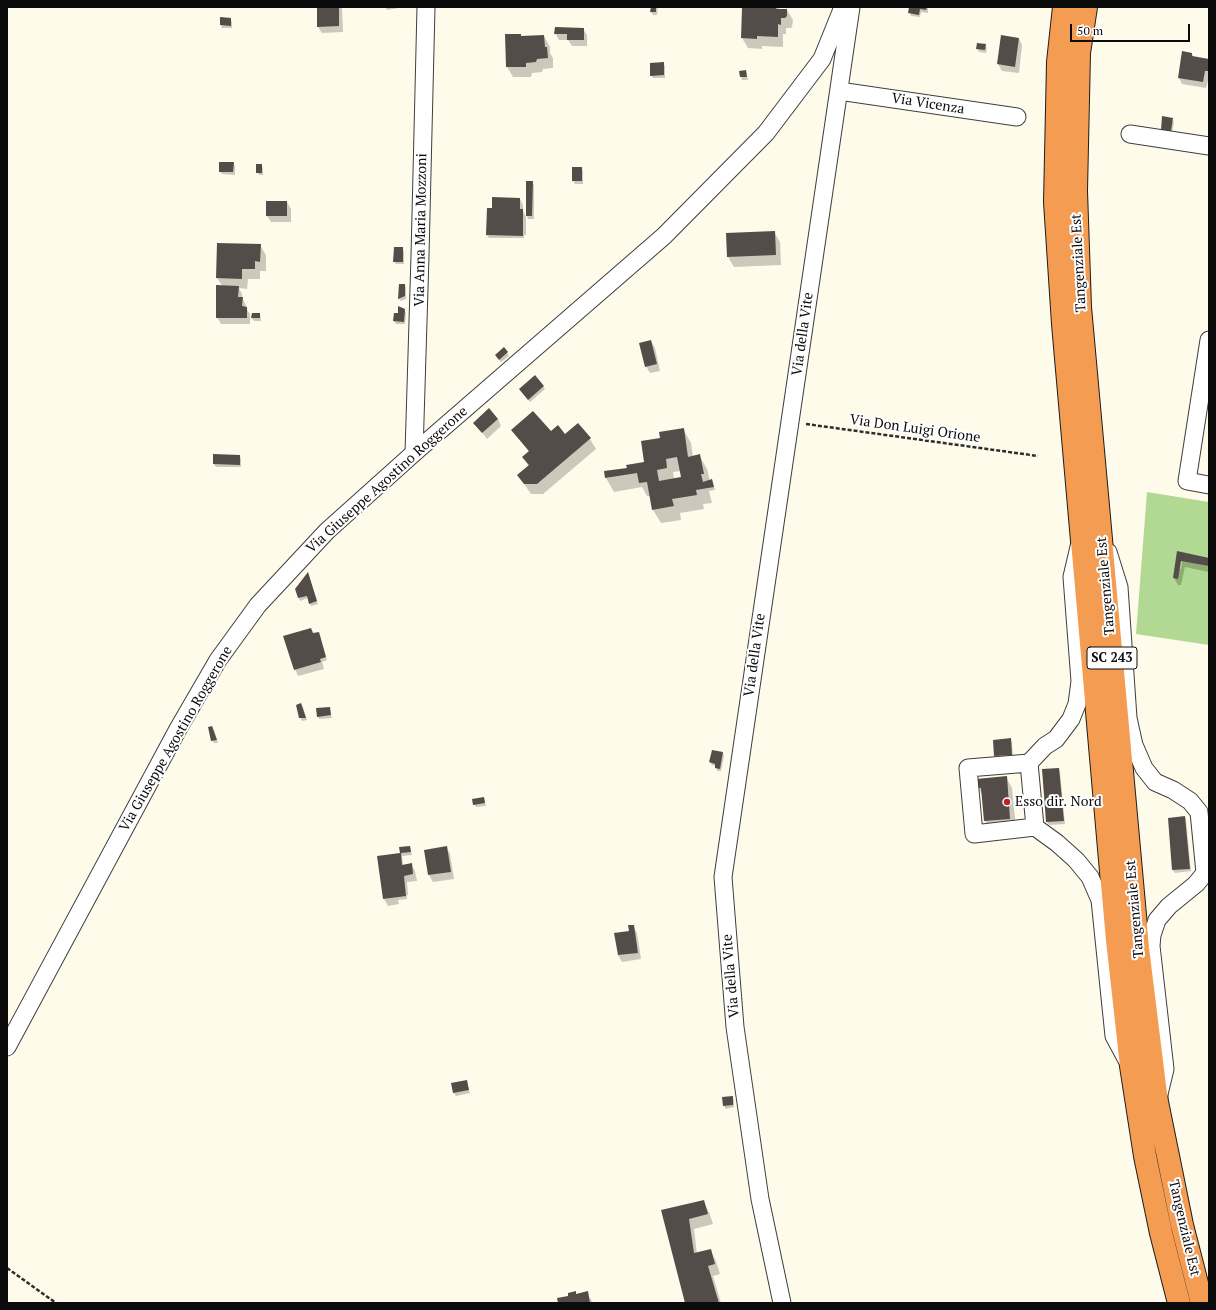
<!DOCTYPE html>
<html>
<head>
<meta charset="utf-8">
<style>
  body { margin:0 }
  #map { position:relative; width:1216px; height:1310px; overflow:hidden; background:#fffbea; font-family:"PT Serif",serif }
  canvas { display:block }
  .frame { position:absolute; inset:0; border:8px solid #0b0b0b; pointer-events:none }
  .scale { position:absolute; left:1070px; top:24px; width:120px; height:18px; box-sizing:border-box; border:2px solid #0b0b0b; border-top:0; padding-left:5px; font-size:12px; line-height:14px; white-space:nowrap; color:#0b0b0b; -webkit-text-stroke:3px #fff; paint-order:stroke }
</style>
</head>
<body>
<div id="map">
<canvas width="1216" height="1310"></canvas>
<div class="frame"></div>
<div class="scale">50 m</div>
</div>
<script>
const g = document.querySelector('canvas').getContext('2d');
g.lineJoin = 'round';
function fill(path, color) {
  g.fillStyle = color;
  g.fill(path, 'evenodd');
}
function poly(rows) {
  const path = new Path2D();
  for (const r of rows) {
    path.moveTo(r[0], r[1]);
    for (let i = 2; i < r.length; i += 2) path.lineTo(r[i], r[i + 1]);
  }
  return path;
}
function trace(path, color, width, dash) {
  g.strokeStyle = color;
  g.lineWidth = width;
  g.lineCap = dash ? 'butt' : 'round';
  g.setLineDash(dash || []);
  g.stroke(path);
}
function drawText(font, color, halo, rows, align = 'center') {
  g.font = font + ' "PT Serif",serif';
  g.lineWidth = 4;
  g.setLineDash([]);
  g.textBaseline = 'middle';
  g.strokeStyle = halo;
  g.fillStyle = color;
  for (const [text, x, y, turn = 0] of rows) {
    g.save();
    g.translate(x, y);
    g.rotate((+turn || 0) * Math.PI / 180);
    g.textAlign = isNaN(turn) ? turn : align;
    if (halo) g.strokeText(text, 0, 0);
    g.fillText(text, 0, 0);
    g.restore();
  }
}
const forest = poly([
  [1147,492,1209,502,1209,645,1136,634]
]);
const shadow = poly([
  [318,7,342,7,343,32,322,33,318,27],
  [385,7,404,7,387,10],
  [652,7,658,7,657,15,653,15,651,12],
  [746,7,778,7,780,10,787,10,793,20,792,27,791,28,786,28,786,34,783,34,783,47,762,46,762,49,748,48,742,38],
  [910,7,928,7,928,13,921,12,920,17,911,16,910,13],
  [230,19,232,22,232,28,222,28,221,25],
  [583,29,587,35,587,46,572,46,568,40,559,40,555,33],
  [521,35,522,37,544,36,550,47,550,53,553,58,553,68,543,69,542,72,532,73,531,77,513,77,507,67],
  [1019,39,1022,45,1019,73,1002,71,998,64],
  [985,45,987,48,986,53,979,52,978,49],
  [1192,54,1194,57,1209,60,1209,77,1206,88,1182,84,1179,78],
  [663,63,665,66,665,78,653,78,651,75],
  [746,71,748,80,742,80,740,72],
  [1172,119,1174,122,1172,134,1163,133,1162,130],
  [233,163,235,166,235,175,222,174,220,171],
  [261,165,263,168,263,175,259,175,257,172],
  [582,168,583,171,583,184,575,184,573,181],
  [527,182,532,182,534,185,534,219,528,219,527,216],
  [520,199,523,205,523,211,526,217,526,235,524,235,524,238,489,238,487,235,493,209],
  [287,202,291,209,291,222,271,222,267,216],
  [774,232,780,242,781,265,734,267,728,257],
  [260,245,266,255,266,271,260,271,260,279,248,279,247,289,239,288,242,294,242,298,246,305,246,308,250,314,250,324,221,324,217,317,223,287,217,278],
  [402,248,404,251,404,264,396,264,394,261],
  [400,285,405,285,406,288,406,299,401,301,399,299],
  [404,309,406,313,405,324,396,324,394,321],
  [260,314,261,321,254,321,252,318],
  [651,341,655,348,660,371,650,373,646,366],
  [504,348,509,356,501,362,498,358],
  [535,377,545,389,530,402,520,390],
  [498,419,501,426,487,439,475,423],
  [683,429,691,443,693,457,699,455,707,469,710,481,712,481,715,490,709,491,712,503,703,504,704,509,680,513,681,520,661,523,653,510,650,496,647,496,642,487,614,492,606,478,645,463,661,439],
  [681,471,682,478,674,479,673,472],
  [551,433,590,439,596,449,543,494,531,494,518,475,529,467,523,457,529,452,520,440],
  [240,456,241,459,241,467,216,467,214,464],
  [1178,552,1209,559,1209,572,1185,567,1181,585,1178,585,1174,578],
  [1181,556,1183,556,1181,569,1179,569],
  [308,574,318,604,311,606,308,598,300,601,296,589],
  [313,634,320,636,327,660,322,662,324,669,298,676,295,669],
  [301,704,303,707,307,720,302,721,300,717],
  [329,708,332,718,319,719,318,716],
  [212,727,214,730,218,743,214,743,212,740],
  [1010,739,1012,742,1013,758,997,759,995,756],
  [723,753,724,756,721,771,717,771,716,766,712,765,710,762],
  [1059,769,1060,772,1065,824,1049,825,1047,822],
  [1006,777,1012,788,1016,829,991,831,985,821,983,797,978,787],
  [484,798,486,806,476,807,474,804],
  [1185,817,1186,820,1191,871,1175,873,1173,870,1169,819],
  [410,847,412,855,402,856,403,865,411,864,415,871,417,881,407,882,408,895,407,895,407,899,398,900,399,904,388,906,384,899,378,857,401,854,400,848],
  [447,848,450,854,454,879,433,882,429,875],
  [633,926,637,933,641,959,622,962,618,955,616,934,630,932],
  [466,1081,470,1093,456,1096,454,1093],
  [732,1097,734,1100,734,1107,726,1109,724,1106],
  [703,1201,709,1212,713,1224,694,1229,697,1254,710,1250,716,1261,720,1274,713,1276,721,1303,686,1303,662,1211],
  [575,1292,577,1295,587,1293,593,1303,559,1303]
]);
const building = poly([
  [317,7,339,7,339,26,317,27],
  [651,7,656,7,656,12,650,12],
  [745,7,777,7,776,9,787,9,787,16,785,18,781,18,781,25,778,24,778,37,757,36,757,39,741,38,742,8,745,8],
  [909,7,927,7,926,10,920,9,919,15,908,13],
  [220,17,231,18,231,26,220,25],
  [555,27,584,28,584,40,567,40,567,34,554,34],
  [505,34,521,34,521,36,544,35,545,47,547,47,548,58,537,59,536,62,526,63,526,67,506,67],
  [1001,35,1019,38,1015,67,997,64],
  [977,43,986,44,985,50,976,49],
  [1182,51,1192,53,1192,56,1209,59,1209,71,1205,71,1203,82,1178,78],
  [664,62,664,75,650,76,650,63],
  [746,70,747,77,740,77,739,71],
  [1162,116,1173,118,1171,131,1161,130],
  [219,162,234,162,233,172,219,172],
  [256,164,262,164,262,173,256,173],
  [572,167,582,167,582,181,572,181],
  [526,181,533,181,532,216,526,216],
  [492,197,520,198,520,209,523,209,523,236,486,235,487,208,492,208],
  [266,201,287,201,287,216,266,216],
  [775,231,776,255,727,257,726,233],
  [217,243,261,244,260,262,255,261,255,269,242,269,242,279,216,278],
  [394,247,403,247,403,262,393,262],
  [399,284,405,284,405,296,398,299],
  [216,285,239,286,238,297,243,297,242,306,247,307,247,318,216,318],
  [398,306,405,309,404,322,393,321,394,313,398,313],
  [252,313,260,313,260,318,251,318],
  [651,340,657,364,645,367,639,343],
  [504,347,508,352,499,360,495,355],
  [535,375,544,386,528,400,519,389],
  [489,408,498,419,482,433,473,423],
  [533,411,551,431,558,425,565,434,578,423,591,438,537,484,524,484,517,475,529,465,522,457,529,451,511,430],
  [684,428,688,457,700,454,704,474,701,474,703,482,712,479,714,487,696,490,697,495,672,499,674,506,652,510,647,482,639,483,637,473,605,478,604,471,627,468,626,465,644,462,641,441,660,438,659,432],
  [677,457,681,477,659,481,657,470,667,468,666,459],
  [213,454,240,455,240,465,213,464],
  [1177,551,1209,558,1209,566,1181,561,1178,579,1173,578],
  [308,572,317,601,309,604,307,596,298,598,295,589],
  [311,628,313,633,319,632,326,657,320,659,321,662,294,670,283,636],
  [301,703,306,718,299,718,296,705],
  [330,707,331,715,317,717,316,708],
  [212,726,217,740,211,741,208,727],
  [1011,738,1012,755,994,756,993,740],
  [712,750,723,752,720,769,715,768,715,764,709,762],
  [1059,768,1064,821,1046,822,1042,769],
  [1007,776,1010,819,984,821,981,788,977,788,976,779],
  [484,797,485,803,473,805,472,799],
  [1185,816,1190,869,1172,870,1168,818],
  [410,846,411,852,401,853,402,865,412,863,413,874,404,876,406,896,383,899,377,856,400,853,399,847],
  [447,846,451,872,428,875,424,850],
  [628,925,634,925,638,953,618,955,614,933,629,931],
  [467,1080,469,1090,453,1093,451,1083],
  [733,1096,733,1105,723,1106,722,1097],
  [704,1200,708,1214,689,1219,694,1253,711,1249,715,1264,708,1266,719,1303,685,1303,661,1210],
  [576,1291,576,1294,588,1291,590,1303,558,1303,557,1298,568,1296,568,1293]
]);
const path = poly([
  [806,424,1038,456],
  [7,1268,56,1303]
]);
const minor = poly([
  [839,91,1017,117],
  [1130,134,1209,146],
  [1209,340,1187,481,1209,485],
  [414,453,420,256,426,7],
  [1079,547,1072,577,1080,681,1077,704,1071,719,1056,739,1045,746,1029,763,1035,827,1057,843,1076,860,1090,877,1100,900,1114,1036,1128,1062],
  [1108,552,1119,587,1128,718,1134,745,1144,768,1155,782,1173,790,1190,801,1199,812,1205,873,1196,884,1169,906,1157,920,1152,935,1151,946,1165,1069,1159,1094],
  [1029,763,968,768,974,834,1035,827],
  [7,1047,178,729,218,660,258,605,327,531,414,453,664,236,766,133,822,59,843,7],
  [782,1303,760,1199,735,1027,723,877,851,7]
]);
const highway = poly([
  [1064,7,1058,62,1055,202,1063,324,1117,940,1131,1066,1145,1156,1161,1233,1179,1303],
  [1086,7,1079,53,1076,191,1080,307,1138,948,1157,1102,1182,1225,1202,1303]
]);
const markers = [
  [1007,802,4,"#ba242a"]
];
const shields = [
  [1112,658,50]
];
const shieldNames = [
  ["SC 243",1112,658]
];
const streetNames = [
  ["Via Vicenza",928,104,9],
  ["Via Anna Maria Mozzoni",421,230,-89],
  ["Tangenziale Est",1079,263,-93],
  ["Via della Vite",803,334,-82],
  ["Via Don Luigi Orione",915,429,8],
  ["Via Giuseppe Agostino Roggerone",387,480,-42],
  ["Tangenziale Est",1106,586,-95],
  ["Via della Vite",755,655,-82],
  ["Via Giuseppe Agostino Roggerone",176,739,-60],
  ["Tangenziale Est",1135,909,-95],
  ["Via della Vite",731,976,-95],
  ["Tangenziale Est",1184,1228,77]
];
const poiNames = [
  ["Esso dir. Nord",1015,802]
];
fill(forest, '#b2d993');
fill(shadow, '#0003');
fill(building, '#544c48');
trace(minor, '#3e3e3e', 19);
trace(highway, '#1c1c1c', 24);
trace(path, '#2d2d2d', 2.5, [4, 2]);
trace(minor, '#fff', 17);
trace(highway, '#f49d52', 22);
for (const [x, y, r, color] of markers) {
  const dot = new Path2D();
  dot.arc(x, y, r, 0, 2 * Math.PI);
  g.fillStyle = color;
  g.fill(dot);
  trace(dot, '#fff', 1.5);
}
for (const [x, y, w] of shields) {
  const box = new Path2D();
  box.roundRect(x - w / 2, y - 11, w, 22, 3);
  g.fillStyle = '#fff';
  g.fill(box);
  trace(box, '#0b0b0b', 1);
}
drawText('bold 13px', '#0b0b0b', null, shieldNames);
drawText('14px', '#0b0b0b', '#fff', streetNames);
drawText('14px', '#0b0b0b', '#fff', poiNames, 'left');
</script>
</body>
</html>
